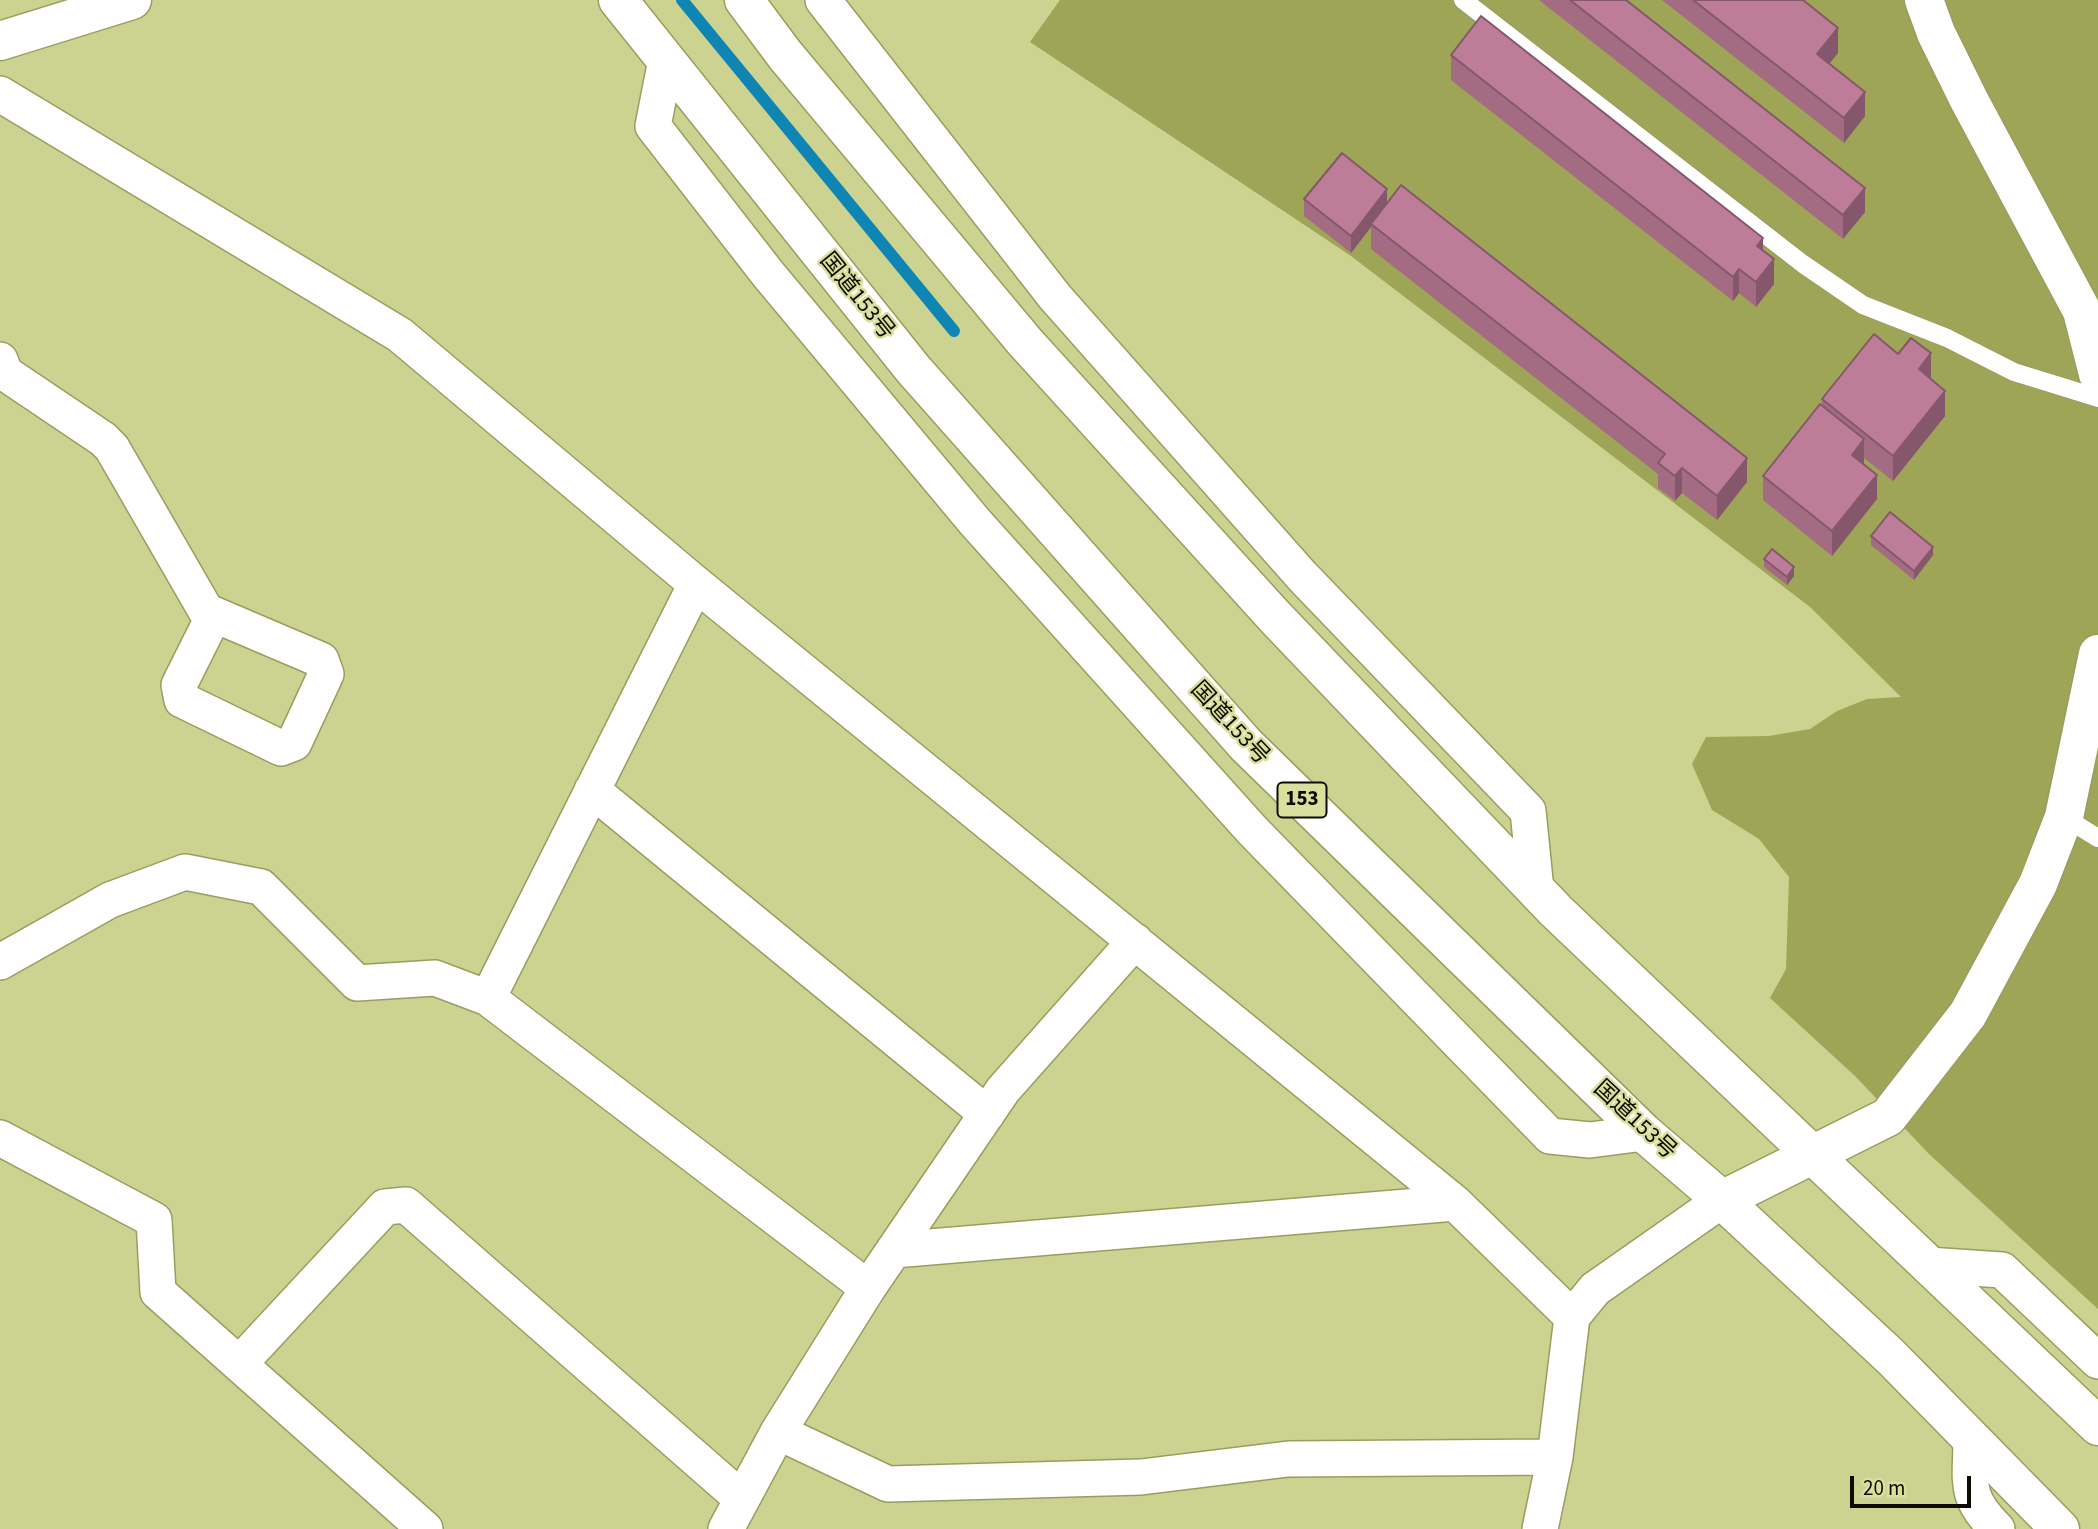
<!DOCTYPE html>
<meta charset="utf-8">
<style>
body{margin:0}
#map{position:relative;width:2098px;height:1529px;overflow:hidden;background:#ccd290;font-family:"Source Sans 3",sans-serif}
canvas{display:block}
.scale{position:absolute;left:1850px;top:1476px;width:121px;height:32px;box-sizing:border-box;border:4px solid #0c0d00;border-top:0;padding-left:9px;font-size:21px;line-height:24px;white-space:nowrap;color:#0c0d00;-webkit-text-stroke:5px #d9df9d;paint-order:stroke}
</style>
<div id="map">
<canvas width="2098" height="1529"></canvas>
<div class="scale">20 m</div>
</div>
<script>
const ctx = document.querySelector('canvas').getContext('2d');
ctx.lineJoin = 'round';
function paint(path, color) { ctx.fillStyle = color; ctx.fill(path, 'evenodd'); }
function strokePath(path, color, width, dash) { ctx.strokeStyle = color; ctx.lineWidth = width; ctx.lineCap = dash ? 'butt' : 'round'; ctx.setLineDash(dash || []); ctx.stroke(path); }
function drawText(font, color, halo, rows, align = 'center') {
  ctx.font = font + ' "Source Sans 3","Noto Sans JP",sans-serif'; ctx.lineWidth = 5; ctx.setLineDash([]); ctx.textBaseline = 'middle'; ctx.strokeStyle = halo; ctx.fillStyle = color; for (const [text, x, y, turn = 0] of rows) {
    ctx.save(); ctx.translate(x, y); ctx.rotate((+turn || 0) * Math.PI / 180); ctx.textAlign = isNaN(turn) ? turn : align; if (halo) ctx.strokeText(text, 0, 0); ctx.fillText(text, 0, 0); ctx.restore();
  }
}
paint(new Path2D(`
 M1060,0H2098V1309L1929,1154L1855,1076L1770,998L1786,969L1789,877L1759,839L1712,810L1692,764L1706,737L1769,736L1810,729L1837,711L1867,699L1901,697L1810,607L1351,256L1030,42Z`), '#9fa557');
strokePath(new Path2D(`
 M682,0L954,331`), '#0f85b3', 12);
const service = new Path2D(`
 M1463,0L1803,264L1863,305L1947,338L2014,372L2098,398
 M2064,817L2098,838`);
const minor = new Path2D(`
 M823,0L1055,297L1302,576L1528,811L1536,890
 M666,60L653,126L768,274L975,522L1252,830L1550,1136L1590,1140L1644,1133
 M0,94L400,335L696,584L1455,1203L1572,1317
 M0,360L5,373L103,439L112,448L206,611L321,660L326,674L294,743L281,748L182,700L179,685L214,615
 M696,584L488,998L868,1288
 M592,790L987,1114
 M0,962L110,900L185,872L261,887L357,983L435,978L488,998
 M0,1138L154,1220L158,1292L425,1529
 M894,1250L1455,1203
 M1928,1265L2002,1270L2098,1361
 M239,1364L385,1207L406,1205L742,1499
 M778,1432L888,1484L1141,1477L1288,1459L1555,1457
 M1971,1438C1971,1482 1963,1496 1997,1529
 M726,1529L778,1432L868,1288L1003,1090L1135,941
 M1540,1529L1555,1457L1572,1317L1595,1289L1722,1200`);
const tertiary = new Path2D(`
 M1924,0L1936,33L1969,100L2082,311L2098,374
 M0,41L132,0
 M1722,1200L1888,1117L1968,1014L2038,884L2064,817L2098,654`);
const trunk = new Path2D(`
 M618,0L913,369L1246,745L1644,1133L1722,1200L1891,1357L2060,1529
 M744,0L785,55L1025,342L1275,617L1556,911L2098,1426`);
strokePath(service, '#999e5f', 20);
strokePath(minor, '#999e5f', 38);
strokePath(tertiary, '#999e5f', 41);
strokePath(trunk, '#999e5f', 41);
strokePath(service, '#fff', 18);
strokePath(minor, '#fff', 35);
strokePath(tertiary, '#fff', 38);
strokePath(trunk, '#fff', 38);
paint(new Path2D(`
 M1539,0H1626L1865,212L1843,239Z
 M1662,0H1803L1838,53L1829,64L1865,116L1844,143Z
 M1451,55L1763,251L1774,284L1756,307L1739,293L1733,301L1451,80Z
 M1304,199L1387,202L1747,482L1717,520L1682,493L1675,501L1658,488V474L1371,249V227L1351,253L1304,216Z
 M1898,354L1931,378L1930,379L1945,416L1893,481L1864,458V465L1877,499L1832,556L1763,500V476L1822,405V399Z
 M1871,536L1933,555L1914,580L1871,545Z
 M1764,559L1794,576L1787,585L1764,567Z`), '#a36c83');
paint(new Path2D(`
 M1838,28V53L1817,79V54Z
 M1865,92V116L1844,143V118Z
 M1865,188V212L1843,239V215Z
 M1387,189V206L1371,224V227L1351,253V236Z
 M1763,238V263L1757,246Z
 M1774,259V284L1756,307V282Z
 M1739,269V293L1733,301V277Z
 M1931,353V378L1919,394V369Z
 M1945,391V416L1893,481V456Z
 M1864,439V464L1852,480V455Z
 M1747,458V482L1717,520V496Z
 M1682,468V493L1675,501V476Z
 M1877,475V499L1832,556V531Z
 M1933,547V555L1914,580V571Z
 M1794,567V576L1787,585V577Z`), '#84586a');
const building = new Path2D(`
 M1570,0H1626L1865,188L1843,215Z
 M1693,0H1803L1838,28L1817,54L1865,92L1844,118Z
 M1481,16L1763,238L1757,246L1774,259L1756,282L1739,269L1733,277L1451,55Z
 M1342,153L1387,189L1351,236L1304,199Z
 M1401,185L1747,458L1717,496L1682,468L1675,476L1658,463L1665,454L1371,224Z
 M1874,334L1898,354L1911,338L1931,353L1919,369L1945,391L1893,456L1822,399Z
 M1820,404L1864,439L1852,455L1877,475L1832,531L1763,476Z
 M1890,512L1933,547L1914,571L1871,536Z
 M1772,549L1794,567L1787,577L1764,559Z`);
paint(building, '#bd7d98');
strokePath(building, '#84586a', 2);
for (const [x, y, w] of [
 [1302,800,49]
]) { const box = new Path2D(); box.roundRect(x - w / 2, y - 17.5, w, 35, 5); ctx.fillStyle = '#d9df9d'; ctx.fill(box); strokePath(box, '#0c0d00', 2); }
drawText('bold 21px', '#0c0d00', null, [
 ["153",1302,800]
]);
drawText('23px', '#0c0d00', '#d9df9d', [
 ["国道153号",856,297,51],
 ["国道153号",1229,724,47],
 ["国道153号",1634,1121,43]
]);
</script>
